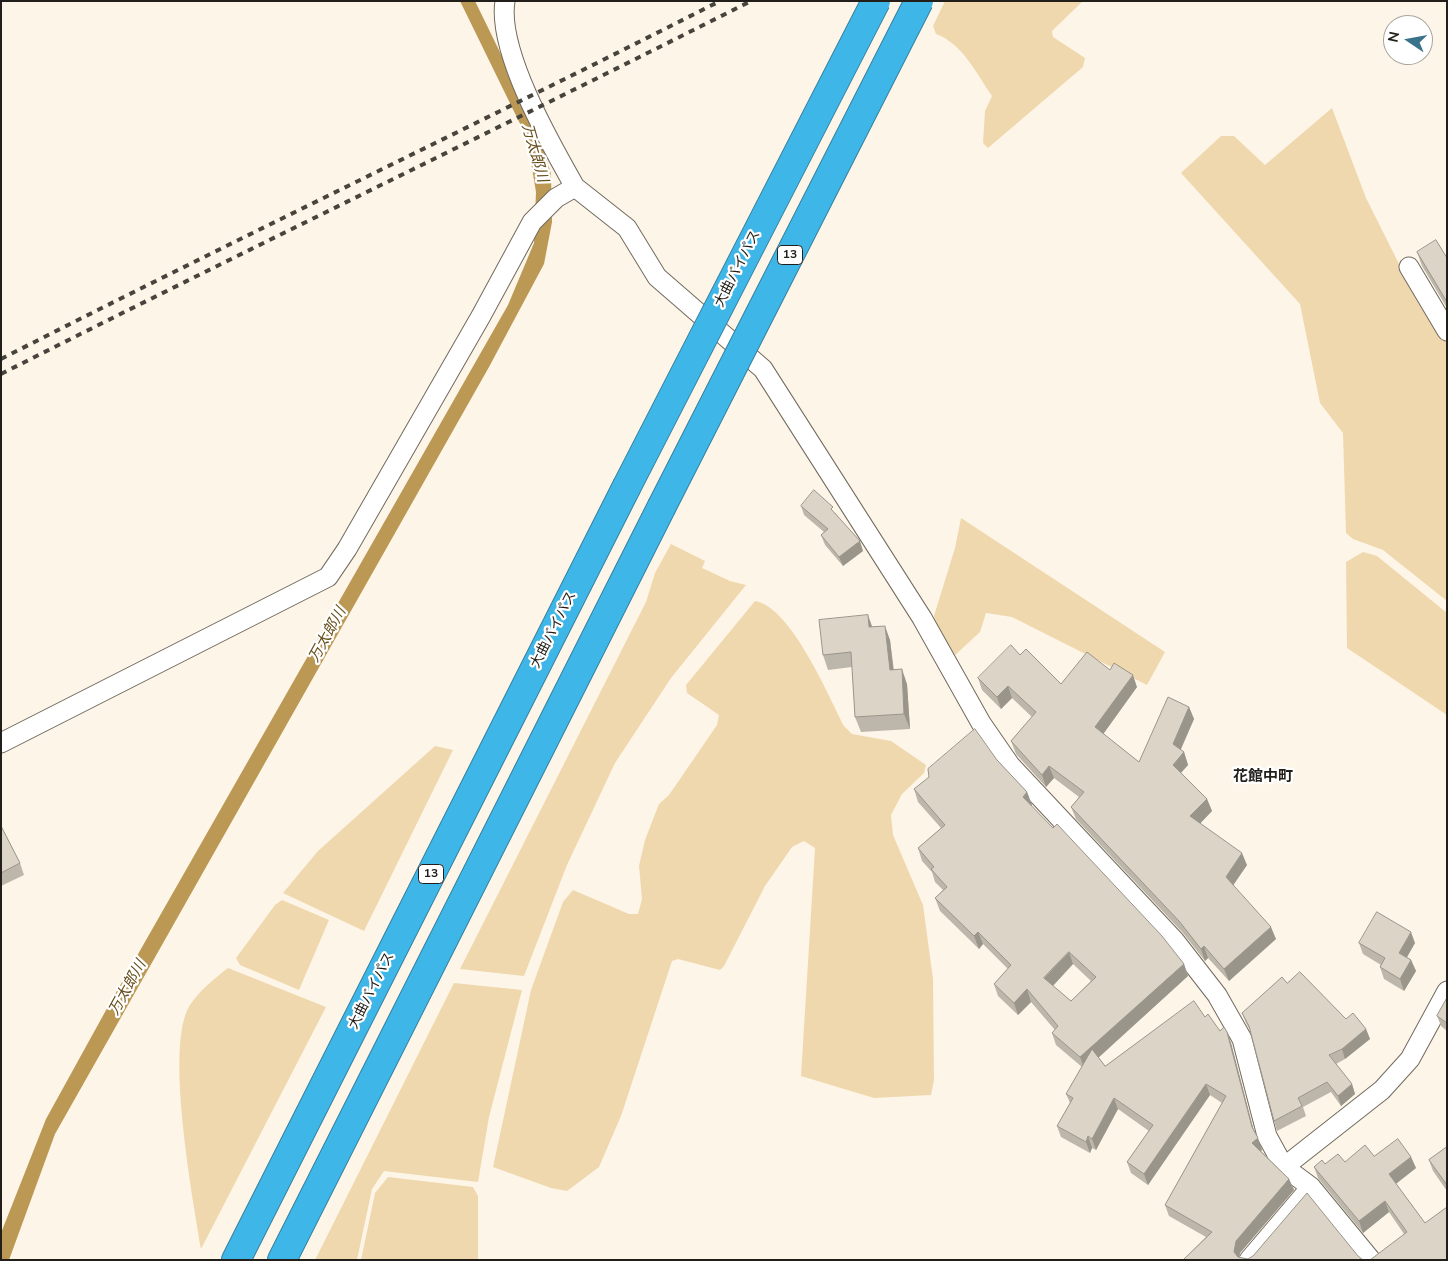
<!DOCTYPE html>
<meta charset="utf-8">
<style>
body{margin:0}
#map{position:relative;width:1448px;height:1261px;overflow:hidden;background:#fdf5e7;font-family:"Nunito Sans",sans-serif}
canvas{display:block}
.frame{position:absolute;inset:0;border:2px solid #221f1a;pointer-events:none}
.north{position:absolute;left:1383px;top:15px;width:50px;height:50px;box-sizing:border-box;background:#fff;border:1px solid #a7a5a3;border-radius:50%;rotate:282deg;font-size:14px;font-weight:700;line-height:20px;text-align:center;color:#221f1a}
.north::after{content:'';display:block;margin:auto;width:18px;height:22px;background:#3a728c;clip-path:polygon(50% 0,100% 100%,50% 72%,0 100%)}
</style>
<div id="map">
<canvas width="1448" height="1261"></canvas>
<div class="frame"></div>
<div class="north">N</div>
</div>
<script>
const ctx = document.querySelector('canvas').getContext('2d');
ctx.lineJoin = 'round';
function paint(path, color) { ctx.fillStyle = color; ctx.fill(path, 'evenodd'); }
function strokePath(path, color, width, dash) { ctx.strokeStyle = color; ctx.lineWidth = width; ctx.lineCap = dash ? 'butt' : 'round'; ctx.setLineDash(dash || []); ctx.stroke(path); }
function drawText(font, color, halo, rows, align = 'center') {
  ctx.font = font + ' "Nunito Sans","Noto Sans JP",sans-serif'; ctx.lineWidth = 4.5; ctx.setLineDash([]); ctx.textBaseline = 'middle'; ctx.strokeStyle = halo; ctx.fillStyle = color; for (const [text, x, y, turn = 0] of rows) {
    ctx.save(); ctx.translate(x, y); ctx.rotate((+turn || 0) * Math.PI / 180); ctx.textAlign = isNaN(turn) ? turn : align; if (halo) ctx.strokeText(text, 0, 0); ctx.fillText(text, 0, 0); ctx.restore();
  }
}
paint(new Path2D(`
 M945,1H1083L1052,31L1053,37L1085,58L1083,67L988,148L983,143L985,111L992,96C976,73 963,44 936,34L933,26Z
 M1332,108L1366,198L1400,266L1447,344V601L1383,550L1353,539L1346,533L1343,433L1320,403L1300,304L1181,173L1221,136H1234L1265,165Z
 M961,518L1165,652L1147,685L1012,617L986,613L980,632L953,657L939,636L934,616L955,548Z
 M671,544L705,561L702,568L730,581L746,585L671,678L615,763L567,865L524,976L460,969L646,602L655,573Z
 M1363,552L1377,556L1447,613V715L1347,648L1346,562Z
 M755,601C791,607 828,695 844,726L852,734L891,741L926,765L924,773L902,794L891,815L893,835L923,905L933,979L934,1080L931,1095L874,1098L801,1076L815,848L804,841L792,847L765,886L724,966L720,970L678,959L672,961L621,1116L599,1167L567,1191L551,1188L493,1167L531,990L563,902L573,890L629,914H638L642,899L639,866L645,840L659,804L669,795L717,725L719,715L687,693L686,685Z
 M435,746L453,750L364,931L283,893L318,851Z
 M282,900L329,920L299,990L240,965L236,958L275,905Z
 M228,968L326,1007L201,1249C193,1199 164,1045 190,1005C200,990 215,978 228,968Z
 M454,983L522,990L489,1117L478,1182L384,1171L372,1189L357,1260H315Z
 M388,1177L473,1187L478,1196V1260H361L375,1193Z`), '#f0d8ae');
paint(new Path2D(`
 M460,1H475L536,126L551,174L552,222L544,264L489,367L55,1134L9,1260H1V1233L46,1119L105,1012L508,305L534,243L536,192L527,138Z`), '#bc9855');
const street = new Path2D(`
 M505,1C497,51 550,143 575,187
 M1409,267L1447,331
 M1,743L328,577L347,549L481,316L532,222L556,198L575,187L627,228L657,277L763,369L922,618L981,723L1010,765L1175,941L1217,995L1242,1039L1267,1136L1284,1167L1311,1187L1371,1260
 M1284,1167L1382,1090L1410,1059L1447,991
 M1249,1260L1311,1187`);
const highway = new Path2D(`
 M236,1260L626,488
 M282,1260L661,508`);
strokePath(street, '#716a5e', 21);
strokePath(highway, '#3581a0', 30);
strokePath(street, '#fff', 19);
strokePath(highway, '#3fb6e8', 28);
strokePath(new Path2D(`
 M1,359C240,237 482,122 720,1
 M1,374C250,248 502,127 751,1`), '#47443d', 4, [6, 6]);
const highwayBridge = new Path2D(`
 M626,488L876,1
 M661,508L919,1`);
strokePath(highwayBridge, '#3581a0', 30, []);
strokePath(highwayBridge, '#3fb6e8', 28);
paint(new Path2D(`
 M1417,252L1447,258V308L1422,266Z
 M801,506L835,513L863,551L843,566L825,545L821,535L824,532L804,515Z
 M872,627L890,640L894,670L907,684L910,729L861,732L855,717L852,667L828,670L823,655Z
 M1020,655L1061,684L1110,670L1137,687L1103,734L1139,762L1189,707L1194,719L1180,750L1184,752L1188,765L1181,773L1207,799L1212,811L1200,823L1247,865L1233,885L1276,939L1229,981L1208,958L1205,961L1183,933L1076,819L1071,807L1079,797L1054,778L1046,787L1016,754L1011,741L1032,717L1012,698L1001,709L982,690L978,678Z
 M997,760L1027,792L1032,805L1031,806L1184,964L1188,976L1098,1057L1105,1066L1205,1017L1220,1031L1227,1032L1231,1043L1254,1132L1262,1150L1261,1151L1289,1179L1294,1190L1240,1253L1239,1258L1248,1259L1358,1256L1363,1260H1183L1206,1237L1169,1216L1165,1205L1222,1103L1210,1095L1148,1185L1131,1173L1127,1162L1149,1131L1118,1109L1096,1150L1092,1148L1090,1153L1061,1137L1057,1126L1070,1103L1066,1094L1082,1067L1056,1045L1052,1033L1055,1030L1031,1002L1018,1015L998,996L994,984L1008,969L983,944L979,949L940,911L935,898L943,890L935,882L932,872L922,861L918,848L941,828L918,802L914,789ZM1073,964L1091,981L1071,1001L1053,986Z
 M1,826L20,863L24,875L1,886Z
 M1359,943H1415L1407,957L1411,960L1416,971L1404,991L1384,979L1380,967L1381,965L1363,954Z
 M1287,983L1346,1019L1366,1029L1370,1039L1345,1059L1336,1064L1352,1084L1355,1094L1341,1106L1331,1092L1303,1107L1306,1116L1277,1131L1274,1121L1251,1032L1246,1023L1242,1013Z
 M1447,998V1031L1441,1026L1437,1016Z
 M1447,1147V1191L1433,1171L1429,1160Z
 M1374,1156L1411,1157L1416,1168L1396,1184L1425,1223L1447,1260L1404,1234L1389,1212L1363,1233L1318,1178L1314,1167L1325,1164L1345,1162Z`), '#bdb7ab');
paint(new Path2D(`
 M860,541L863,551L843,566L839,557Z
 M868,615L873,629L869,627Z
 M885,626L890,640L895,685L890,670Z
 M902,669L907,684L910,729L904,714Z
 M1133,675L1137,687L1099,740L1095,727Z
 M1008,686L1012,698L1001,709L997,697Z
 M1189,707L1194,719L1178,756L1173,744Z
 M1184,752L1188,765L1177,777L1173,765Z
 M1049,766L1054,778L1046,787L1042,775Z
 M1027,792L1032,805L1028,810L1023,797Z
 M1207,799L1212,811L1195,829L1190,816Z
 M1242,853L1247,865L1230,890L1226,877Z
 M1271,927L1276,939L1229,981L1224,969Z
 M978,932L983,944L979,949L974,936Z
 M1411,932L1415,943L1403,964L1399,953Z
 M1204,946L1208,958L1205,961L1201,949Z
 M1069,952L1073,964L1048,991L1044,978Z
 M1411,960L1416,971L1404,991L1400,979Z
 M1184,964L1188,976L1085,1070L1080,1057Z
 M1027,989L1031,1002L1018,1015L1014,1003Z
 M1366,1029L1370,1039L1345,1059L1342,1049Z
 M1227,1032L1231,1043L1256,1139L1252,1127Z
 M1206,1084L1210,1095L1148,1185L1144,1174Z
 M1352,1084L1355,1094L1341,1106L1338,1096Z
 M1114,1098L1118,1109L1096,1150L1092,1139Z
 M1088,1136L1092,1148L1090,1153L1086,1142Z
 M1258,1138L1262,1150L1257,1154L1252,1143Z
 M1411,1157L1416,1168L1393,1186L1389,1174Z
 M1289,1179L1294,1190L1240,1253L1239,1260L1234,1252L1236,1241Z
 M1385,1201L1389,1212L1363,1233L1359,1221Z`), '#9a958b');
const building = new Path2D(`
 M1436,240L1447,258V302L1417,252Z
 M814,490L833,507L831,509L860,541L839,557L821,535L828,529L801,506Z
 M868,615L869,627L885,626L890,670L902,669L904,714L855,717L851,652L823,655L819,620Z
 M1011,645L1020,655L1026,649L1061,684L1087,652L1110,670L1114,663L1133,675L1095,727L1139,762L1168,697L1189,707L1173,744L1184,752L1173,765L1207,799L1190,816L1242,853L1226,877L1271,927L1224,969L1204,946L1201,949L1179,921L1071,807L1084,792L1049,766L1042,775L1011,741L1036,712L1008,686L997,697L978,678Z
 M975,729L997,760L1027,792L1023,797L1053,828L1057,824L1162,936L1184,964L1080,1057L1052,1033L1058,1026L1027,989L1014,1003L994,984L1011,965L978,932L974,936L935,898L947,887L931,869L934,867L918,848L945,825L914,789L929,777L928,769ZM1069,952L1096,977L1071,1001L1044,978Z
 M1,826L20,863L1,873Z
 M1377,912L1411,932L1399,953L1411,960L1400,979L1380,967L1385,958L1359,943Z
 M1300,972L1346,1019L1353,1013L1366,1029L1342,1049L1329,1055L1352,1084L1338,1096L1327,1082L1298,1098L1302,1106L1274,1121L1249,1026L1242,1013L1282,977L1287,983Z
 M1447,998V1023L1437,1016Z
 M1194,1001L1205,1017L1208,1014L1220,1031L1224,1027L1227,1032L1252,1127L1258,1138L1252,1143L1289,1179L1236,1241L1234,1252L1238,1257L1248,1259L1253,1256L1307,1193L1358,1256L1363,1260H1183L1212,1232L1165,1205L1226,1096L1206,1084L1144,1174L1127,1162L1153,1125L1114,1098L1092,1139L1088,1136L1086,1142L1057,1126L1073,1098L1066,1094L1092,1049L1105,1066Z
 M1398,1139L1411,1157L1389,1174L1425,1223L1447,1207V1260H1370L1407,1232L1385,1201L1359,1221L1314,1167L1322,1160L1325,1164L1338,1154L1345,1162L1365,1145L1374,1156Z
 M1447,1147V1185L1429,1160Z`);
paint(building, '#dcd5c7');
strokePath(building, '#9a958b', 1);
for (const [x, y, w] of [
 [790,255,25],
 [431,874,25]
]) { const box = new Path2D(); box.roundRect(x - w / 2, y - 9.5, w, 19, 4); ctx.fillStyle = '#fff'; ctx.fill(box); strokePath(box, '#221f1a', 1); }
drawText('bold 12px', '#221f1a', null, [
 ["13",790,255],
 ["13",431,874]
]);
drawText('14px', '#221f1a', '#fff', [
 ["大曲バイパス",738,269,-63],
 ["大曲バイパス",554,630,-63],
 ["大曲バイパス",372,991,-63]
]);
drawText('italic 15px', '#674e1b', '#fff', [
 ["万太郎川",534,153,74],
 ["万太郎川",328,635,-61],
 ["万太郎川",128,988,-61]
]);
drawText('bold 15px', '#221f1a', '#fff', [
 ["花館中町",1263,777]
]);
</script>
